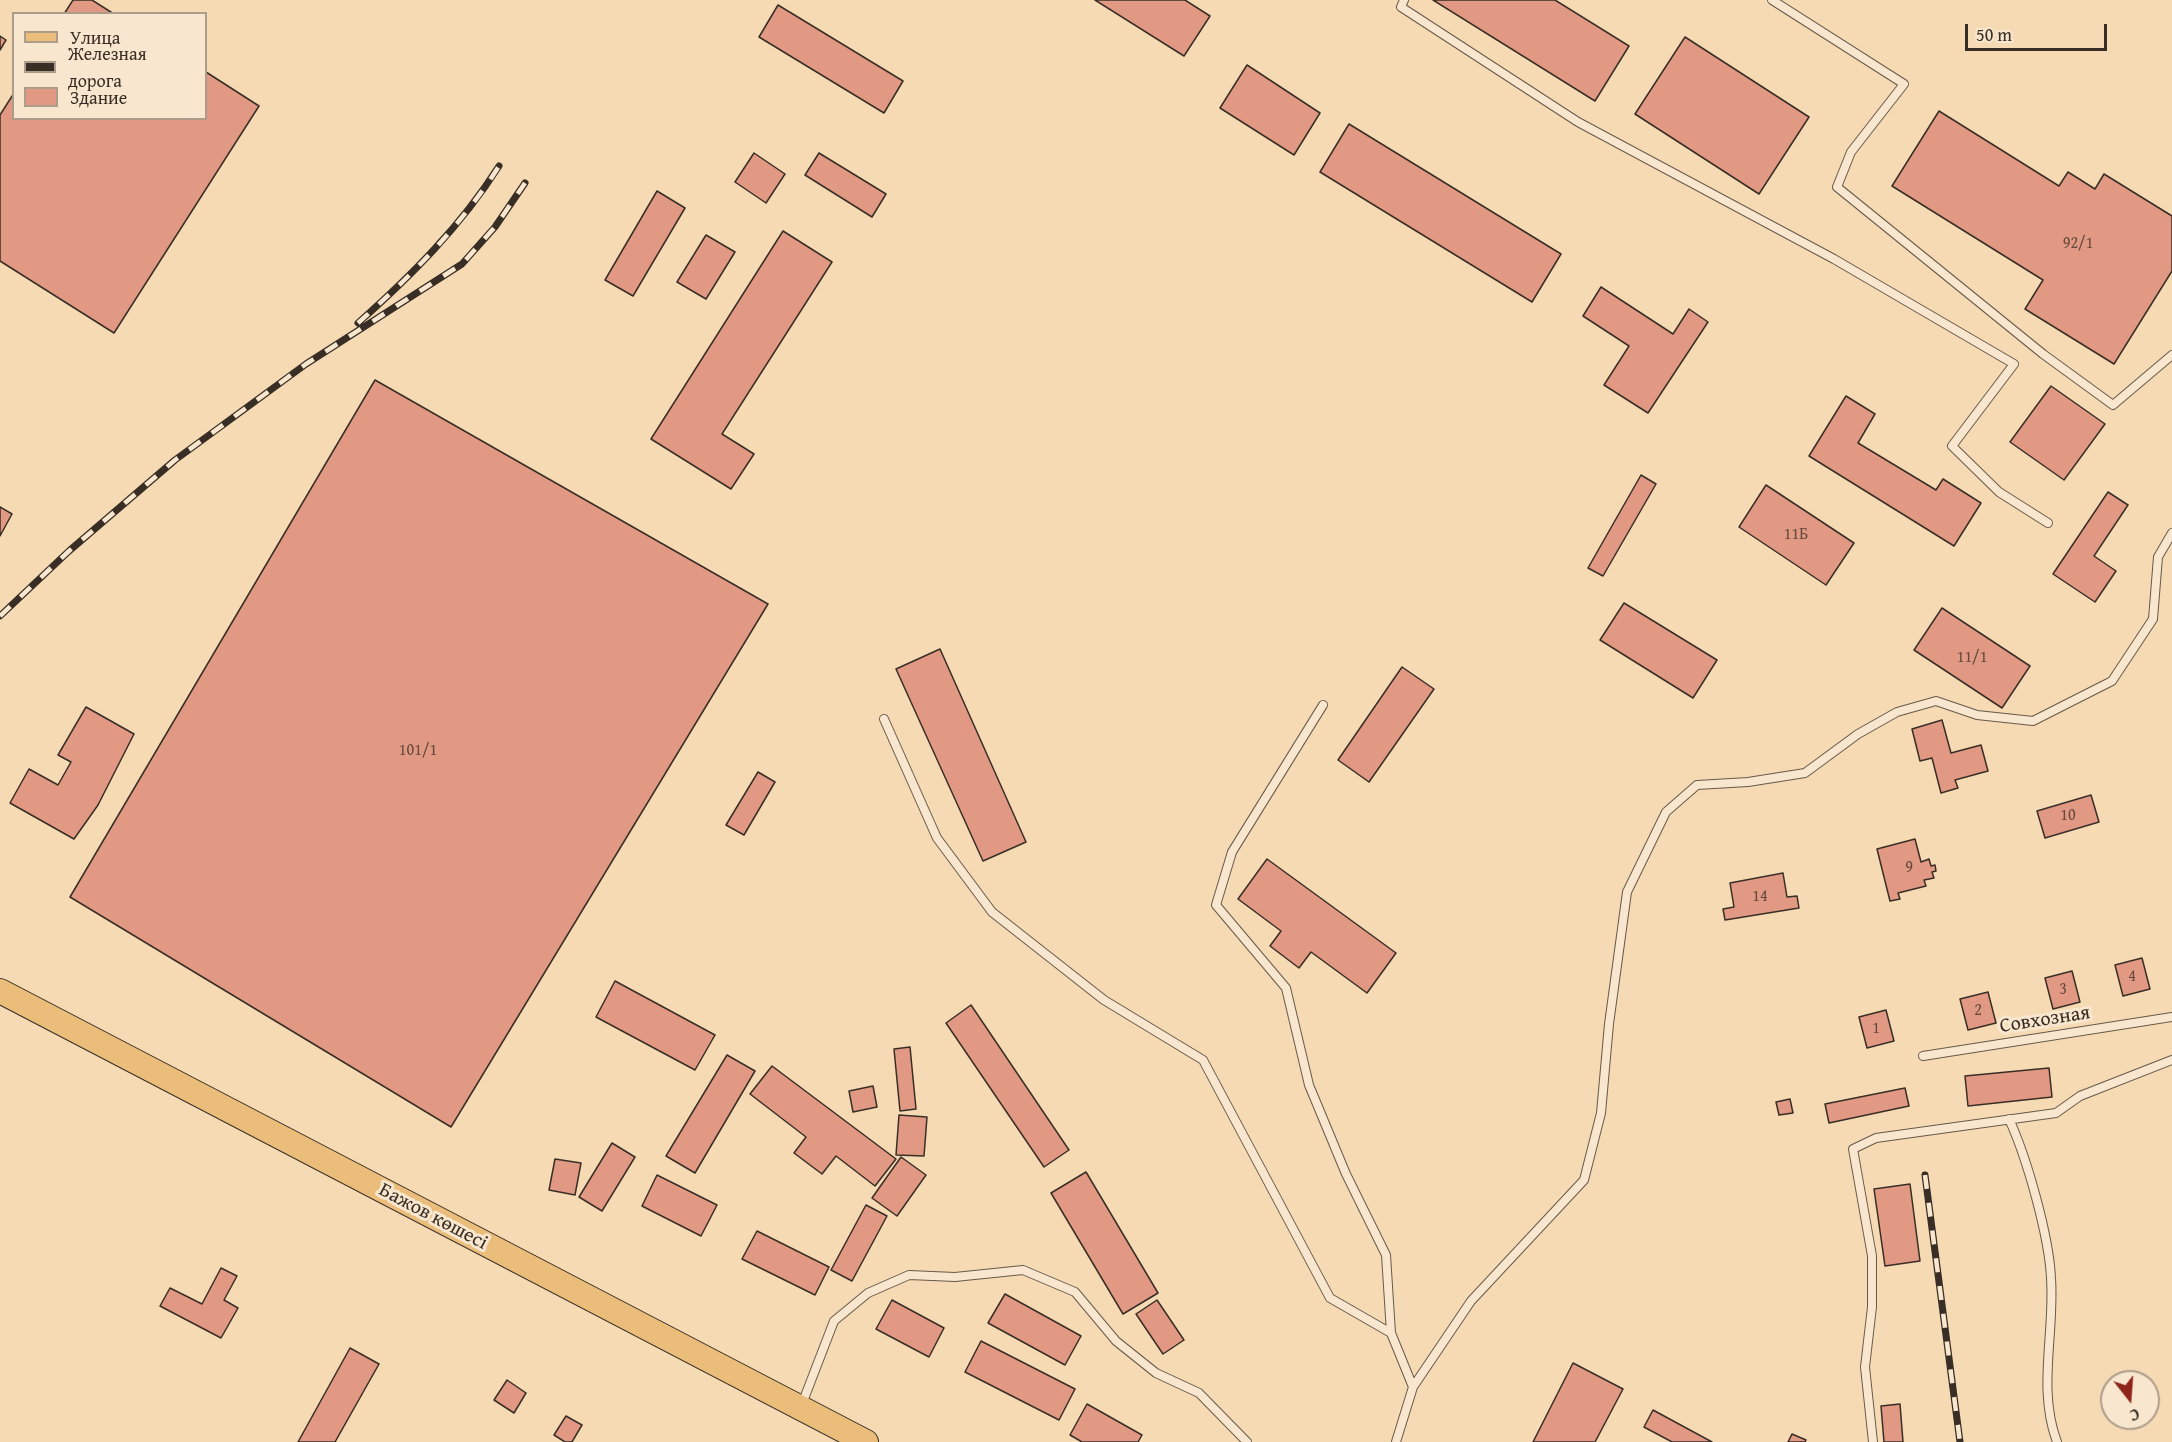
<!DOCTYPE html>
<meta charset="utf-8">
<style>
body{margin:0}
#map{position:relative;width:2172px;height:1442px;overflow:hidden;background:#f5dab4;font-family:"Gentium Book Plus",serif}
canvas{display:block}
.legend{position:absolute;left:12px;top:12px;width:195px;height:108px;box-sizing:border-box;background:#f8e7ce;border:2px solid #ac9d8a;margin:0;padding:8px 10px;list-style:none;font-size:18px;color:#392e25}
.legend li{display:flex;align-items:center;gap:12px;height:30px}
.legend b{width:30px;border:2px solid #ac9d8a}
.north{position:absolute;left:2100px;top:1370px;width:60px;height:60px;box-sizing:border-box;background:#f8e7ce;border:2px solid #ac9d8a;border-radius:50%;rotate:163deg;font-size:16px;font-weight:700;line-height:24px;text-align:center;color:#392e25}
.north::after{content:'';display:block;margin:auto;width:21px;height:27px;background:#8f2418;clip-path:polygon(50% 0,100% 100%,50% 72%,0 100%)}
.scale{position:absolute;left:1965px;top:24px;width:142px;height:27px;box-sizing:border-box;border:3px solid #392e25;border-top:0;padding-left:8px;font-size:18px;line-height:21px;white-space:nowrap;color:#392e25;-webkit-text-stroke:4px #f8e7ce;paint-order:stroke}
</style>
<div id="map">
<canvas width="2172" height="1442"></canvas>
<ul class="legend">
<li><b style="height:8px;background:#eabd7a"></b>Улица</li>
<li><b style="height:8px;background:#392e25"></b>Железная дорога</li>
<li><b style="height:16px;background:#e29983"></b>Здание</li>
</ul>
<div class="north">С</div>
<div class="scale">50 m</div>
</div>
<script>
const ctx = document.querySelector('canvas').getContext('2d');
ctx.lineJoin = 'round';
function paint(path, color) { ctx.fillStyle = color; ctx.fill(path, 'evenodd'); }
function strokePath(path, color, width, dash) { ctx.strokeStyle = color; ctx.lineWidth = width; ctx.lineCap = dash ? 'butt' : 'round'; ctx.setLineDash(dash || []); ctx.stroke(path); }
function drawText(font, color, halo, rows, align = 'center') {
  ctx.font = font + ' "Gentium Book Plus",serif'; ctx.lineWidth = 6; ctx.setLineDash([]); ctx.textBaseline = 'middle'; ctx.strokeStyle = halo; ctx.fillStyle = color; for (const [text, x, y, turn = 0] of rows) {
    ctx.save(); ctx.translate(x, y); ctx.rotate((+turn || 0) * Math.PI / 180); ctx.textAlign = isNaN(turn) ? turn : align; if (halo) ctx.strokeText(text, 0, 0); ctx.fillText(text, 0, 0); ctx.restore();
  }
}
const building = new Path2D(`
 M73,0H92L114,14H64Z
 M1095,0H1185L1210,16L1184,56Z
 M1433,0H1555L1629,46L1595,101Z
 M778,5L903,81L884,113L759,37Z
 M0,36L6,40L0,50Z
 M1685,37L1809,117L1759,194L1635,114Z
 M1247,65L1320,113L1294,155L1220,108Z
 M206,72L259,106L114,333L0,261V115L14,93V118H206Z
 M1939,111L2059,186L2068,172L2095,189L2104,174L2172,216V271L2114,364L2025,309L2043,280L1892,186Z
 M1349,124L1561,254L1532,302L1320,172Z
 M754,153L785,174L766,203L735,182Z
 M819,153L886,194L872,217L805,175Z
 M657,191L685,208L633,296L605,280Z
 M783,231L832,262L722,434L754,454L731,489L651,439Z
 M706,235L735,252L706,299L677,282Z
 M1601,287L1673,334L1689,309L1708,322L1648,413L1604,385L1629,346L1583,316Z
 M375,380L768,604L451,1127L70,897Z
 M2051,386L2105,424L2064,480L2010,442Z
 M1846,396L1875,414L1858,443L1936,490L1943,479L1981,503L1954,546L1809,456Z
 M1641,475L1656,484L1603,576L1588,568Z
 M1766,485L1854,543L1826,585L1739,527Z
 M2108,492L2128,505L2094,556L2116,571L2095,602L2053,574Z
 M0,507L12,514L0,536Z
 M1624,603L1717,660L1693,698L1600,640Z
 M1942,608L2030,666L2002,708L1914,650Z
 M940,649L1026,842L983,861L896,669Z
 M1402,667L1434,689L1369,782L1338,760Z
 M86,707L134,734L98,805L74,839L10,803L29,769L58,785L71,762L58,755Z
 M1942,720L1951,753L1981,745L1988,771L1955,780L1958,788L1941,793L1932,758L1920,761L1912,729Z
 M758,772L775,782L744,835L726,825Z
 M2091,795L2099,822L2045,838L2037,811Z
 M1915,839L1921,862L1929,859L1931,866L1935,865L1936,871L1932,872L1934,878L1924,880L1926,886L1898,893L1900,899L1890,901L1877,849Z
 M1267,859L1396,953L1367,993L1311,952L1299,968L1270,946L1281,931L1238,899Z
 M1783,873L1787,897L1797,896L1799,908L1725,920L1723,909L1734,907L1730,883Z
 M2142,958L2150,989L2123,996L2115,965Z
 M2072,971L2080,1002L2053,1009L2045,978Z
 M615,981L715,1035L695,1070L596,1017Z
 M1988,992L1996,1023L1968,1030L1960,999Z
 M971,1005L1069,1150L1044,1167L946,1023Z
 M1886,1010L1894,1041L1867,1048L1859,1017Z
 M910,1047L916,1109L900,1111L894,1049Z
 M727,1055L755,1071L695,1173L666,1156Z
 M772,1066L896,1159L875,1186L836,1156L822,1174L794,1153L806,1137L750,1094Z
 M2049,1068L2052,1097L1968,1106L1965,1076Z
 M873,1086L877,1107L853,1112L849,1091Z
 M1905,1088L1909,1106L1829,1123L1825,1104Z
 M1790,1099L1793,1113L1779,1115L1776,1102Z
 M899,1115L927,1117L924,1156L896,1155Z
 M612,1143L635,1157L602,1211L579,1197Z
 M901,1157L926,1175L897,1216L872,1198Z
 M555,1159L581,1163L575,1195L549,1190Z
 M1086,1172L1158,1293L1123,1314L1051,1193Z
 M657,1175L717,1205L701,1236L642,1206Z
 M1910,1184L1920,1261L1885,1266L1874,1189Z
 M866,1205L887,1216L852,1281L831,1270Z
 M757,1231L829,1267L815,1295L742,1259Z
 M221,1268L237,1276L224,1300L238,1308L221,1338L160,1306L170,1288L202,1304Z
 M1005,1294L1081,1336L1065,1365L988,1323Z
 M892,1300L944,1328L929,1357L876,1329Z
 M1157,1300L1184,1340L1163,1354L1136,1314Z
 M981,1341L1075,1389L1059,1420L965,1372Z
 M350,1348L379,1364L335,1442H298Z
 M1573,1363L1623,1389L1595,1442H1533Z
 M507,1380L526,1393L514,1413L494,1400Z
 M1087,1404L1142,1435L1138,1442H1082L1070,1435Z
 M1900,1404L1903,1442H1884L1881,1406Z
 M1653,1410L1712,1442H1672L1644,1427Z
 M566,1416L582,1425L572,1442H565L554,1435Z
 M1792,1434L1806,1440L1805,1442H1788Z`);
paint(building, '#e29983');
strokePath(building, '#392e25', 1.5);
const lane = new Path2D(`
 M1404,0L1401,7L1578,122L1834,259L2014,364L1952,446L1999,492L2048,523
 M1772,0L1904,84L1851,152L1837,187L2043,354L2113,405L2172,355
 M1323,705L1232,852L1216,905L1286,988L1309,1085L1346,1174L1386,1255L1391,1333L1413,1387
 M884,719L937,838L992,912L1104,1000L1203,1060L1330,1298L1391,1333
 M1923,1056L2172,1017
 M2009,1119C2027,1158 2049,1236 2051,1278C2055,1333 2037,1389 2057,1442
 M802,1404L834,1321L868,1293L909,1275L955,1277L1023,1270L1075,1292L1116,1341L1156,1373L1199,1393L1247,1442
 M1396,1442L1413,1387L1471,1301L1584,1180L1601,1113L1609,1024L1627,892L1666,812L1697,785L1748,782L1805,773L1858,734L1897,712L1936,701L1977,715L2033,721L2112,681L2153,619L2158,557L2172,533
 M1873,1442L1865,1367L1872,1307V1256L1853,1149L1876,1138L2056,1113L2080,1096L2172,1060`);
const primary = new Path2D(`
 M0,991L866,1442`);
strokePath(lane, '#685949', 10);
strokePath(primary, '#392e25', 26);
strokePath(lane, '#f8e7ce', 8);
strokePath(primary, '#eabd7a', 24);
const rail = new Path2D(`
 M358,323C411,276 461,226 499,166
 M0,616L69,551L175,460L306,364L462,264L495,227L525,183
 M1925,1175L1960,1442`);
strokePath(rail, '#392e25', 7);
strokePath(rail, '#f8e7ce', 4.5, [14]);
drawText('16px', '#63493c', null, [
 ["92/1",2078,244],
 ["11Б",1796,535],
 ["11/1",1972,658],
 ["101/1",418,751],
 ["10",2068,816],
 ["9",1909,868],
 ["14",1760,897],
 ["4",2132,977],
 ["3",2063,990],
 ["2",1978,1011],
 ["1",1876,1029]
]);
drawText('20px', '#392e25', '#f8e7ce', [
 ["Совхозная",2045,1020,-9],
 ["Бажов көшесі",433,1217,28]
]);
</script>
